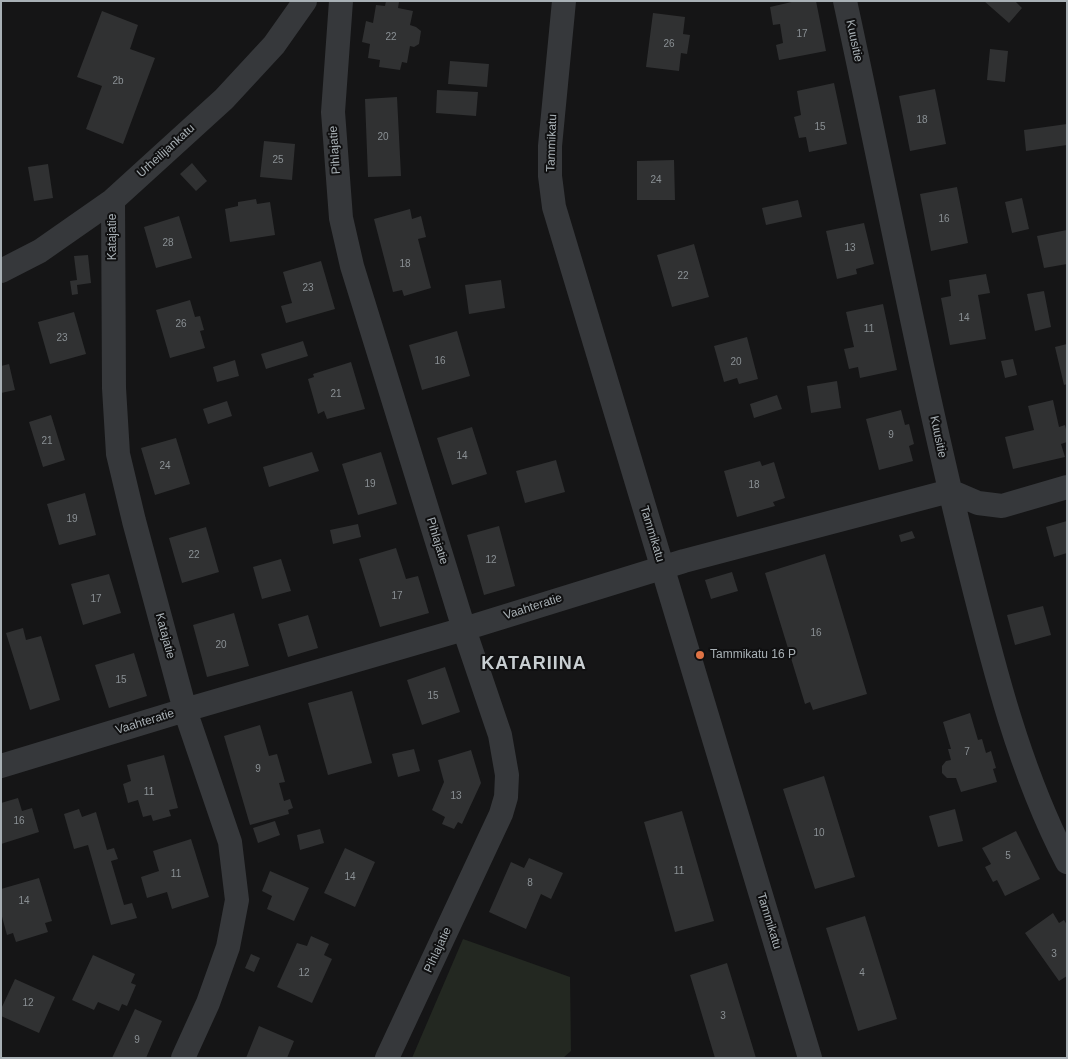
<!DOCTYPE html>
<style>
body{margin:0}
#map{position:relative;width:1068px;height:1059px;overflow:hidden;background:#151516;font-family:Helvetica,sans-serif}
canvas{display:block}
.frame{position:absolute;inset:0;border:2px solid #a8b0b5;pointer-events:none}
</style>
<div id="map">
<canvas width="1068" height="1059"></canvas>
<div class="frame"></div>
</div>
<script>
const ctx = document.querySelector('canvas').getContext('2d');
ctx.lineJoin = 'round';
function paint(path, color) { ctx.fillStyle = color; ctx.fill(path, 'evenodd'); }
function strokePath(path, color, width, dash) { ctx.strokeStyle = color; ctx.lineWidth = width; ctx.lineCap = dash ? 'butt' : 'round'; ctx.setLineDash(dash || []); ctx.stroke(path); }
function drawText(font, color, halo, rows, align = 'center') {
  ctx.font = font + ' Helvetica,sans-serif'; ctx.lineWidth = 4; ctx.setLineDash([]); ctx.textBaseline = 'middle'; ctx.strokeStyle = halo; ctx.fillStyle = color; for (const [text, x, y, turn = 0] of rows) {
    ctx.save(); ctx.translate(x, y); ctx.rotate((+turn || 0) * Math.PI / 180); ctx.textAlign = isNaN(turn) ? turn : align; if (halo) ctx.strokeText(text, 0, 0); ctx.fillText(text, 0, 0); ctx.restore();
  }
}
paint(new Path2D(`
 M463,939L570,977L571,1051L563,1058H412Z`), '#232821');
paint(new Path2D(`
 M386,1L399,2L398,8L413,11L410,25L416,27L421,31L419,44L414,47L410,46L407,63L402,62L400,70L379,67L380,60L368,58L370,44L362,42L366,21L373,23L376,5L385,6Z
 M796,1H816L826,51L779,60L776,45L783,43L780,24L773,25L770,7Z
 M984,1H1015L1022,8L1009,23Z
 M102,11L138,25L130,49L155,58L123,144L86,129L102,86L77,77Z
 M653,13L685,17L683,34L690,35L687,54L681,53L679,71L646,67Z
 M990,49L1008,51L1005,82L987,80Z
 M450,61L489,64L487,87L448,84Z
 M834,83L847,144L809,152L806,137L799,138L794,117L801,115L797,91Z
 M935,89L946,144L910,151L899,96Z
 M437,90L478,92L476,116L436,113Z
 M397,97L401,176L368,177L365,99Z
 M1067,124V145L1026,151L1024,130Z
 M264,141L295,144L292,180L260,177Z
 M674,160L675,200H637V161Z
 M192,163L207,181L196,191L180,174Z
 M48,164L53,198L34,201L28,167Z
 M957,187L968,243L931,251L920,194Z
 M1022,198L1029,229L1012,233L1005,202Z
 M256,199L257,204L270,202L275,235L230,242L225,209L238,206V202Z
 M798,200L802,217L766,225L762,208Z
 M410,209L412,219L421,216L426,237L418,239L431,288L404,296L402,290L393,292L374,219Z
 M179,216L192,258L156,268L144,227Z
 M864,223L874,264L856,269L857,274L837,279L826,231Z
 M1067,230V264L1044,268L1037,236Z
 M694,244L709,297L672,307L657,255Z
 M88,255L91,283L77,285L78,294L72,295L70,281L77,280L74,256Z
 M321,261L335,309L286,323L281,306L292,303L283,272Z
 M986,274L990,293L978,295L986,339L950,345L941,298L951,296L949,280Z
 M501,280L505,308L469,314L465,285Z
 M1044,291L1051,327L1035,331L1027,294Z
 M190,300L195,317L200,316L204,330L200,331L205,348L170,358L156,310Z
 M883,304L897,370L860,378L858,367L849,369L844,349L854,347L846,312Z
 M74,312L86,354L50,364L38,322Z
 M457,331L470,376L422,390L409,345Z
 M747,337L758,379L739,384L737,378L724,382L714,346Z
 M303,341L308,356L266,369L261,354Z
 M1067,344V384L1064,385L1055,347Z
 M1013,359L1017,375L1005,378L1001,361Z
 M235,360L239,376L217,382L213,367Z
 M351,362L365,409L327,419L324,411L318,414L308,379L314,377L313,374Z
 M9,364L15,390L1,393V366Z
 M837,381L841,408L811,413L807,386Z
 M777,395L782,409L754,418L750,404Z
 M1053,400L1059,427L1065,425L1067,433V442L1061,444L1065,457L1013,469L1005,437L1034,430L1028,406Z
 M227,401L232,416L208,424L203,409Z
 M901,410L905,425L909,424L914,444L909,446L913,461L879,470L866,419Z
 M51,415L65,460L43,467L29,422Z
 M472,427L487,474L452,485L437,438Z
 M176,438L190,484L155,495L141,448Z
 M312,452L319,471L269,487L263,467Z
 M381,452L397,504L358,515L342,464Z
 M556,460L565,492L525,503L516,471Z
 M760,461L762,466L774,462L785,498L773,502L775,506L737,517L724,471Z
 M85,493L96,535L59,545L47,504Z
 M1067,521V553L1054,557L1046,527Z
 M358,524L361,537L333,544L330,530Z
 M499,526L515,586L484,595L467,535Z
 M206,527L219,572L182,583L169,538Z
 M912,531L915,538L901,542L899,535Z
 M396,548L406,579L418,576L429,613L380,627L359,559Z
 M825,554L867,694L813,710L810,702L805,704L765,573Z
 M281,559L291,591L262,599L253,567Z
 M732,572L738,591L711,599L705,580Z
 M109,574L121,613L83,625L71,584Z
 M1043,606L1051,635L1015,645L1007,615Z
 M234,613L249,666L207,677L193,625Z
 M308,615L318,648L288,657L278,624Z
 M23,628L26,640L41,636L60,700L30,710L6,633Z
 M134,653L147,696L109,708L95,665Z
 M445,667L460,712L422,725L407,680Z
 M352,691L372,763L328,775L308,703Z
 M970,713L978,740L982,739L986,753L991,751L996,768L993,769L997,782L961,792L956,778H947L942,773V766L946,761L951,760L948,749H951L943,722Z
 M260,725L269,756L277,754L285,782L279,783L284,801L290,799L293,808L288,810L289,814L250,825L224,736Z
 M414,749L420,771L398,777L392,754Z
 M471,750L481,783L462,824L458,822L454,829L442,824L445,817L432,810L444,782L438,760Z
 M164,755L178,808L169,810L171,816L153,821L151,815L143,817L138,800L128,803L123,784L131,781L127,765Z
 M824,776L855,877L815,889L783,789Z
 M18,798L22,811L32,808L39,832L1,844V803Z
 M79,809L82,817L96,812L107,850L114,848L118,859L111,861L124,905L132,903L137,918L111,925L88,845L74,849L64,814Z
 M955,809L963,841L938,847L929,816Z
 M682,811L714,921L675,932L644,822Z
 M275,821L280,835L258,843L253,828Z
 M320,829L324,843L300,850L297,835Z
 M1016,831L1040,879L1005,896L997,880L993,882L985,867L991,864L982,848Z
 M191,839L209,897L172,909L167,892L147,898L141,877L159,871L153,851Z
 M345,848L375,862L355,907L324,893Z
 M529,858L563,873L551,899L541,894L526,929L489,912L511,862L524,868Z
 M270,871L309,888L294,921L267,909L272,896L262,891Z
 M39,878L52,921L45,923L48,932L16,942L13,933L7,935L1,913V889Z
 M1053,913L1059,923L1064,920L1067,925V976L1059,981L1025,933Z
 M865,916L897,1019L858,1031L826,928Z
 M311,936L329,944L324,955L332,959L312,1003L277,987L297,943L307,946Z
 M251,954L260,958L254,972L245,968Z
 M93,955L135,974L131,983L136,985L127,1006L122,1004L119,1011L98,1002L94,1010L72,1000Z
 M727,963L756,1058H715L690,975Z
 M15,979L55,997L39,1033L1,1016V1009Z
 M135,1009L162,1021L146,1058H112Z
 M259,1026L294,1041L287,1058H246Z`), '#303132');
strokePath(new Path2D(`
 M341,1L333,112L341,218L352,266L464,629L500,735L507,775L506,797L501,814L387,1058
 M564,1L550,146V176L554,207L810,1058
 M845,1C885,185 920,370 965,552C991,656 1017,766 1067,862
 M113,200L114,388L118,454L134,521L185,710L230,842L237,900L228,947L208,1003L183,1058
 M1,271L40,251L113,200L224,99L274,45L305,1
 M1,766L185,710L464,629L684,561L950,491L978,503L1002,506L1067,487`), '#36383b', 24);
for (const [x, y, r, color] of [
 [700,655,5,"#de7345"]
]) { const dot = new Path2D(); dot.arc(x, y, r, 0, 2 * Math.PI); ctx.fillStyle = color; ctx.fill(dot); strokePath(dot, '#101011', 2); }
drawText('10px', '#8a9094', null, [
 ["17",802,34],
 ["22",391,37],
 ["26",669,44],
 ["2b",118,81],
 ["18",922,120],
 ["15",820,127],
 ["20",383,137],
 ["25",278,160],
 ["24",656,180],
 ["16",944,219],
 ["28",168,243],
 ["13",850,248],
 ["18",405,264],
 ["22",683,276],
 ["23",308,288],
 ["14",964,318],
 ["26",181,324],
 ["11",869,329],
 ["23",62,338],
 ["16",440,361],
 ["20",736,362],
 ["21",336,394],
 ["9",891,435],
 ["21",47,441],
 ["14",462,456],
 ["24",165,466],
 ["19",370,484],
 ["18",754,485],
 ["19",72,519],
 ["22",194,555],
 ["12",491,560],
 ["17",397,596],
 ["17",96,599],
 ["16",816,633],
 ["20",221,645],
 ["15",121,680],
 ["15",433,696],
 ["7",967,752],
 ["9",258,769],
 ["11",149,792],
 ["13",456,796],
 ["16",19,821],
 ["10",819,833],
 ["5",1008,856],
 ["11",679,871],
 ["11",176,874],
 ["14",350,877],
 ["8",530,883],
 ["14",24,901],
 ["3",1054,954],
 ["12",304,973],
 ["4",862,973],
 ["12",28,1003],
 ["3",723,1016],
 ["9",137,1040]
]);
drawText('12px', '#a8b0b5', '#101011', [
 ["Kuusitie",854,41,78],
 ["Tammikatu",552,143,-88],
 ["Pihlajatie",335,150,-94],
 ["Urheilijankatu",166,151,-42],
 ["Katajatie",113,237,-90],
 ["Kuusitie",938,437,78],
 ["Tammikatu",652,534,73],
 ["Pihlajatie",437,541,73],
 ["Vaahteratie",533,607,-18],
 ["Katajatie",165,636,75],
 ["Vaahteratie",145,722,-17],
 ["Tammikatu",769,921,73],
 ["Pihlajatie",438,950,-65]
]);
drawText('12px', '#a8b0b5', '#101011', [
 ["Tammikatu 16 P",710,655]
], 'left');
ctx.letterSpacing = '1px';
drawText('bold 18px', '#c8ced1', '#101011', [
 ["KATARIINA",534,664]
]);
ctx.letterSpacing = '0px';
</script>
